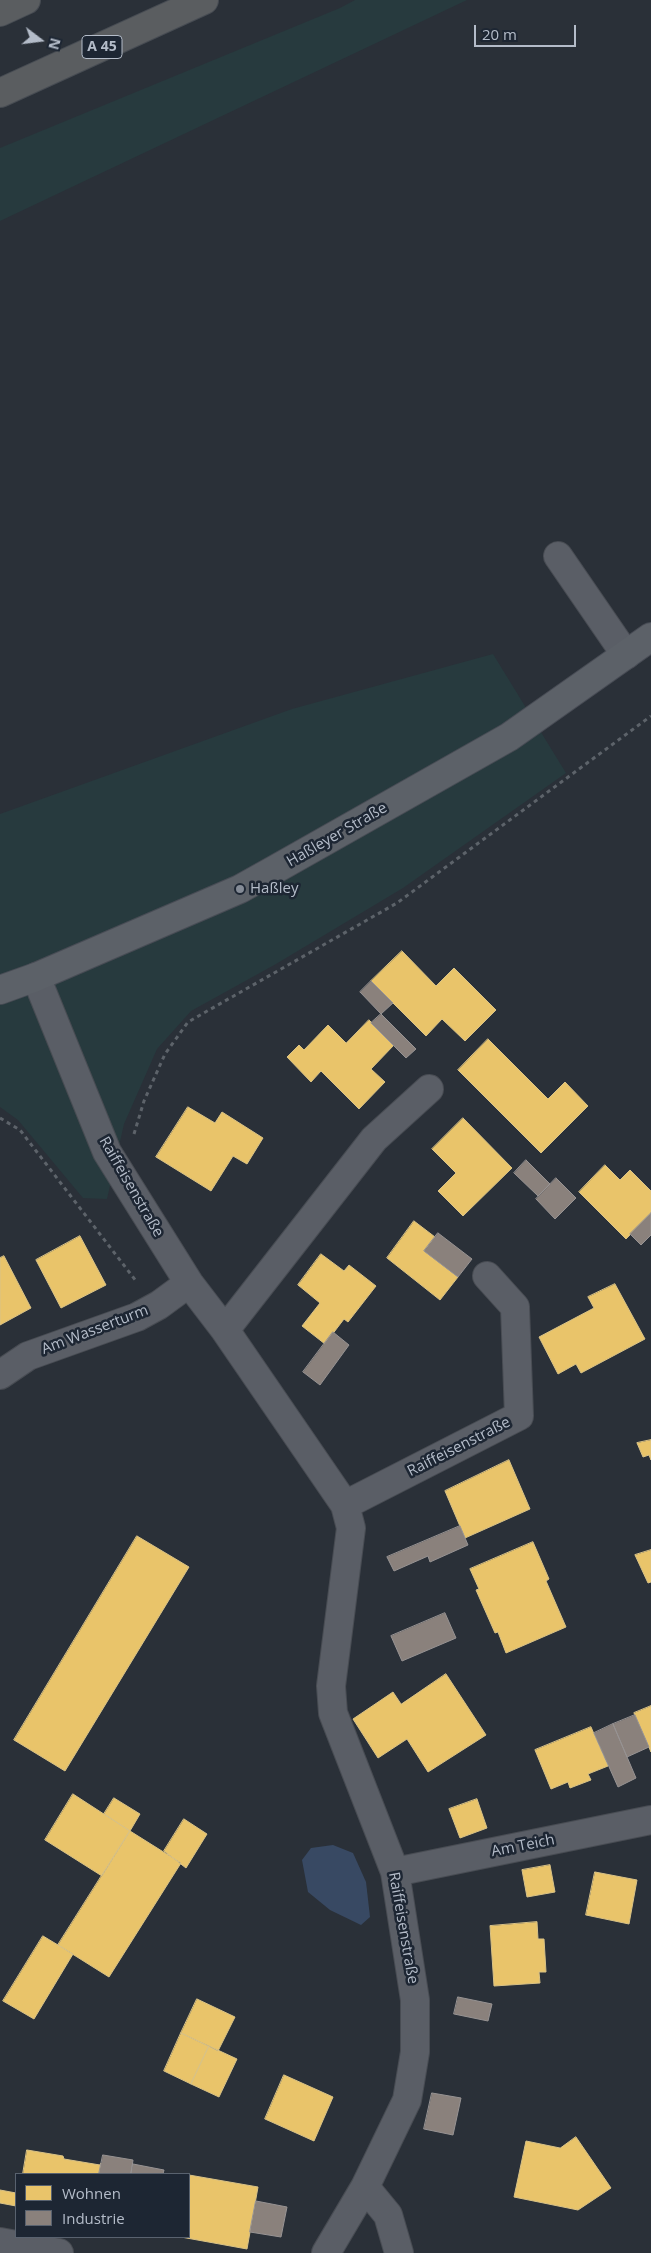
<!DOCTYPE html>
<meta charset="utf-8">
<style>
body{margin:0}
#map{position:relative;width:651px;height:2253px;overflow:hidden;background:#2a3038;font-family:"Open Sans",sans-serif}
canvas{display:block}
.legend{position:absolute;left:15px;top:2173px;width:175px;height:65px;box-sizing:border-box;background:#1d2633;border:1px solid #59626f;margin:0;padding:6px 9px;list-style:none;font-size:15px;color:#b4bcc9}
.legend li{display:flex;align-items:center;gap:10px;height:25px}
.legend b{width:25px;border:1px solid #59626f}
.north{position:absolute;left:15px;top:15px;width:50px;height:50px;-webkit-text-stroke:4px #1d2633;paint-order:stroke;rotate:105deg;font-size:14px;font-weight:700;line-height:20px;text-align:center;color:#b4bcc9}
.north::after{content:'';display:block;margin:auto;width:18px;height:22px;background:#b4bcc9;clip-path:polygon(50% 0,100% 100%,50% 72%,0 100%)}
.scale{position:absolute;left:474px;top:25px;width:102px;height:22px;box-sizing:border-box;border:2px solid #b4bcc9;border-top:0;padding-left:6px;font-size:15px;line-height:18px;white-space:nowrap;color:#b4bcc9;-webkit-text-stroke:4px #1d2633;paint-order:stroke}
</style>
<div id="map">
<canvas width="651" height="2253"></canvas>
<ul class="legend">
<li><b style="height:14px;background:#e9c46a"></b>Wohnen</li>
<li><b style="height:14px;background:#8a817c"></b>Industrie</li>
</ul>
<div class="north">N</div>
<div class="scale">20 m</div>
</div>
<script>
const ctx = document.querySelector('canvas').getContext('2d');
ctx.lineJoin = 'round';
function paint(path, color) { ctx.fillStyle = color; ctx.fill(path, 'evenodd'); }
function strokePath(path, color, width, dash) { ctx.strokeStyle = color; ctx.lineWidth = width; ctx.lineCap = dash ? 'butt' : 'round'; ctx.setLineDash(dash || []); ctx.stroke(path); }
function drawText(font, color, halo, rows, align = 'center') {
  ctx.font = font + ' "Open Sans",sans-serif'; ctx.lineWidth = 5; ctx.setLineDash([]); ctx.textBaseline = 'middle'; ctx.strokeStyle = halo; ctx.fillStyle = color; for (const [text, x, y, turn = 0] of rows) {
    ctx.save(); ctx.translate(x, y); ctx.rotate((+turn || 0) * Math.PI / 180); ctx.textAlign = isNaN(turn) ? turn : align; if (halo) ctx.strokeText(text, 0, 0); ctx.fillText(text, 0, 0); ctx.restore();
  }
}
paint(new Path2D(`
 M355,0H467L0,221V148L340,8Z
 M493,654L566,773L403,888L276,964L191,1011L157,1049L124,1124L107,1199L83,1198L18,1120L0,1107V814L292,709Z`), '#273a3e');
paint(new Path2D(`
 M333,1845L353,1853L366,1882L370,1917L361,1925L330,1910L308,1892L302,1860L311,1848Z`), '#384963');
const homes = new Path2D(`
 M402,951L436,986L454,968L496,1010L465,1041L442,1019L426,1036L371,981Z
 M369,1020L394,1045L371,1069L385,1082L359,1109L321,1071L311,1082L287,1057L299,1045L304,1050L328,1025L346,1043Z
 M488,1039L548,1099L565,1082L588,1106L541,1153L458,1070Z
 M188,1107L215,1123L222,1112L263,1138L247,1164L233,1156L211,1191L156,1157Z
 M463,1118L512,1168L463,1216L438,1191L456,1173L432,1149Z
 M605,1165L620,1180L630,1170L651,1191V1213L626,1239L579,1192Z
 M414,1221L435,1237L424,1251L458,1277L440,1300L387,1258Z
 M80,1236L106,1285L61,1308L36,1260Z
 M321,1254L344,1271L349,1265L376,1286L348,1322L344,1319L325,1344L302,1326L320,1303L298,1285Z
 M4,1256L31,1308L0,1325V1258Z
 M615,1284L645,1339L581,1373L576,1364L558,1374L539,1337L594,1308L588,1297Z
 M651,1440V1460L649,1455L643,1457L637,1443Z
 M509,1460L530,1509L465,1538L445,1491Z
 M137,1536L189,1567L65,1771L14,1740Z
 M533,1542L549,1579L546,1581L566,1627L506,1653L498,1632L495,1633L476,1590L479,1589L470,1569Z
 M651,1550V1582L648,1583L635,1555Z
 M446,1674L486,1735L428,1772L407,1739L378,1758L353,1719L393,1692L401,1704Z
 M651,1706V1752L634,1713Z
 M591,1727L608,1766L588,1774L591,1780L570,1788L568,1782L551,1789L535,1750Z
 M73,1794L130,1831L102,1876L45,1840Z
 M114,1798L140,1814L130,1831L104,1814Z
 M477,1799L487,1828L460,1838L449,1809Z
 M184,1819L207,1834L186,1868L164,1851Z
 M130,1831L181,1863L109,1977L58,1945Z
 M550,1865L555,1892L527,1897L522,1870Z
 M595,1872L637,1880L629,1924L586,1915Z
 M537,1922L538,1939H544L546,1972H539L540,1983L494,1986L490,1926Z
 M43,1936L73,1954L34,2019L3,2001Z
 M197,1999L235,2017L218,2051L181,2033Z
 M181,2033L209,2046L191,2084L164,2071Z
 M209,2046L237,2059L219,2097L191,2084Z
 M284,2075L333,2097L314,2141L265,2119Z
 M576,2137L611,2188L578,2210L514,2197L526,2141L560,2148Z
 M27,2150L63,2156L64,2159L100,2165L101,2163L99,2174H23Z
 M189,2175L258,2187L247,2249L181,2237H189Z
 M0,2190L16,2193V2206L0,2203Z`);
paint(homes, '#e9c46a');
strokePath(homes, '#d9c286', 1);
const industry = new Path2D(`
 M371,981L393,1003L381,1014L360,992Z
 M381,1014L416,1049L406,1058L371,1023Z
 M526,1160L550,1184L538,1196L514,1173Z
 M556,1178L576,1198L555,1219L536,1199Z
 M651,1213V1235L641,1245L630,1234Z
 M438,1233L472,1259L458,1277L424,1251Z
 M333,1332L349,1345L320,1385L303,1372Z
 M460,1526L468,1545L430,1562L428,1556L394,1571L387,1557Z
 M445,1613L456,1638L402,1661L391,1636Z
 M635,1715L649,1747L627,1757L613,1724Z
 M613,1724L636,1778L618,1787L594,1733Z
 M458,1997L492,2004L488,2021L454,2014Z
 M432,2093L461,2098L453,2135L424,2129Z
 M103,2155L133,2160L131,2174H99Z
 M133,2164L164,2170L163,2174H131Z
 M256,2201L287,2207L281,2237L250,2232Z`);
paint(industry, '#8a817c');
strokePath(industry, '#979393', 1);
const minor = new Path2D(`
 M558,556L626,655
 M36,977L107,1152L189,1283L225,1330L345,1505L351,1528L331,1686L333,1713L395,1872L415,2000V2052L407,2100L365,2187L326,2253
 M225,1330L374,1139L429,1089
 M0,1375L28,1356L137,1317L159,1305L189,1283
 M345,1505L519,1416L515,1307L487,1276
 M395,1872L651,1820
 M365,2187L388,2215L399,2253
 M0,2242L59,2253`);
const major = new Path2D(`
 M0,990L36,977L240,889L274,870L509,737L651,637`);
const highway = new Path2D(`
 M0,12L26,0
 M0,93L204,0`);
strokePath(minor, '#484c53', 30);
strokePath(major, '#484c55', 30);
strokePath(highway, '#474c53', 30);
strokePath(new Path2D(`
 M0,1118L20,1130L136,1281
 M134,1134L144,1101L165,1054L188,1022L397,903L651,716`), '#5d636a', 3, [4, 4]);
strokePath(minor, '#5a5e66', 28);
strokePath(major, '#5c6168', 28);
strokePath(highway, '#5a5d60', 28);
for (const [x, y, r, color] of [
 [240,889,5,"#848b96"]
]) { const dot = new Path2D(); dot.arc(x, y, r, 0, 2 * Math.PI); ctx.fillStyle = color; ctx.fill(dot); strokePath(dot, '#1d2633', 2); }
for (const [x, y, w] of [
 [102,47,40]
]) { const box = new Path2D(); box.roundRect(x - w / 2, y - 11.5, w, 23, 4); ctx.fillStyle = '#1d2633'; ctx.fill(box); strokePath(box, '#b4bcc9', 1); }
drawText('bold 14px', '#b4bcc9', null, [
 ["A 45",102,47]
]);
drawText('15px', '#b4bcc9', '#1d2633', [
 ["Haßleyer Straße",337,835,-30],
 ["Raiffeisenstraße",131,1187,60],
 ["Am Wasserturm",95,1330,-21],
 ["Raiffeisenstraße",459,1447,-27],
 ["Am Teich",523,1846,-11],
 ["Raiffeisenstraße",403,1928,80]
]);
drawText('15px', '#b4bcc9', '#1d2633', [
 ["Haßley",250,889]
], 'left');
</script>
